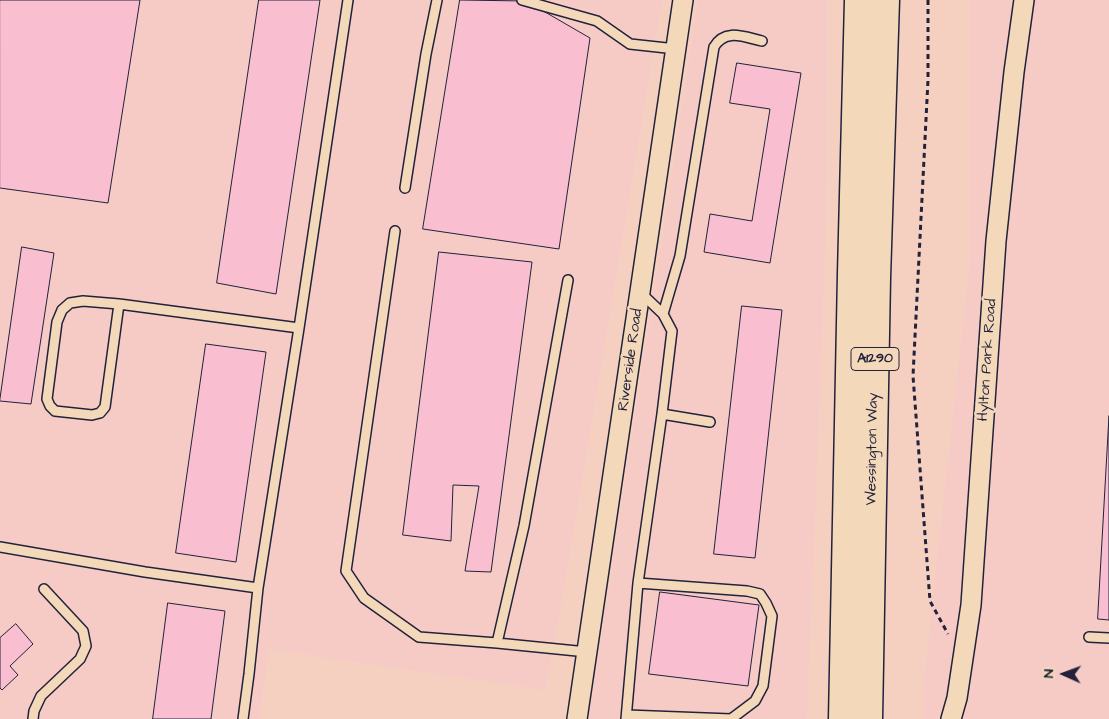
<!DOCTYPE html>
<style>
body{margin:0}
#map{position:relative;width:1109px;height:719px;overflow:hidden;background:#f5d0c1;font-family:"Architects Daughter",sans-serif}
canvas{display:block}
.north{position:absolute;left:1039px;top:649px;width:50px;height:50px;-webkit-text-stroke:4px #f3d8ba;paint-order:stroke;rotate:272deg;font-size:14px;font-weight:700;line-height:20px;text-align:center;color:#22223b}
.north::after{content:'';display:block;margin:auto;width:18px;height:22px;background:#22223b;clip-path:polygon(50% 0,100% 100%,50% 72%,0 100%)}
</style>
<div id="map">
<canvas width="1109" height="719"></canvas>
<div class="north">N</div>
</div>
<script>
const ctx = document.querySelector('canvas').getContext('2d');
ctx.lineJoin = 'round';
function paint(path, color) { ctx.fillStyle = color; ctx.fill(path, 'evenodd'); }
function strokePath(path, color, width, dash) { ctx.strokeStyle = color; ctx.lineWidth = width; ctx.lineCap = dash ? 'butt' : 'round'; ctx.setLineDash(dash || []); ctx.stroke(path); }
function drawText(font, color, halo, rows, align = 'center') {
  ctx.font = font + ' "Architects Daughter",sans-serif'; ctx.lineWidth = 5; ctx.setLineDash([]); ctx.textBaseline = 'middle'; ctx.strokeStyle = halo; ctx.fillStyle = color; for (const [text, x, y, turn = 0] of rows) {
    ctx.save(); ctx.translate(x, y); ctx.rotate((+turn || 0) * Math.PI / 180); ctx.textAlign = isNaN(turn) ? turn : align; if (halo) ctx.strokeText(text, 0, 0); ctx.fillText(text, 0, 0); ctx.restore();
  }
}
paint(new Path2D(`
 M0,0H662L602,362L565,583L545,690L269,649L259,719H0Z
 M698,0H827L826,227L807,719H589Z
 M970,0H1109V719H924V680L970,260Z`), '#f6cbc6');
const building = new Path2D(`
 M0,0H140L108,203L0,188Z
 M259,0H320L276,294L217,283Z
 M460,0L526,1L590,38L559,249L423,229Z
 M737,63L801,73L770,263L704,252L710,214L752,221L770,109L730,103Z
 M22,247L54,253L31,404L0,401Z
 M439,252L532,262L491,572L465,571L479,486L453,485L451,541L403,535Z
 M742,306L782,310L755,558L714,554Z
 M206,344L266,352L236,562L176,553Z
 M1109,416V620L1098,619Z
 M660,592L759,605L748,686L649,674Z
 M168,603L225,611L211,719H153Z
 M16,624L33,644L10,666L18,675L2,690L0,688V638Z`);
paint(building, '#f9bfd0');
strokePath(building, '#22223b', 1);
const lane = new Path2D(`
 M522,0L597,21L630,44L676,49
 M405,188L426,54L437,0
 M395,231L346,571L364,598L419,637L497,643L587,652
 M641,293L663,314L672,331L662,414L710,422
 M119,304L105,407L100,413L92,415L55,411L50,406L47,399L57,322L62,310L70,303L83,301L119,304L299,328
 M663,314L680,256L714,47C725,28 744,37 762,41
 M0,547L145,572L258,588
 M1089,637L1109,638
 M497,643L524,526L568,280
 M627,715L731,719L755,701L763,686L772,616L766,603L760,594L747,591L638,583
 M33,719L34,711L41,696L80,659L86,646L83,631L44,589
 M243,719L249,674L258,588L299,328L348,0
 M626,719L638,583L662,414`);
const street = new Path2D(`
 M577,719L683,0
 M951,719L957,698L971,605L996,241L1014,72L1024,0`);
const primary = new Path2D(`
 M843,719L852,274L859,0
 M868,719L876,278L885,0`);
strokePath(lane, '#22223b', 12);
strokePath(street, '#22223b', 22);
strokePath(primary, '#22223b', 31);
strokePath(new Path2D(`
 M928,0V80L913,376L930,601L948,634`), '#22223b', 3, [5, 4]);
strokePath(lane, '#f3d8ba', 9);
strokePath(street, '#f3d8ba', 19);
strokePath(primary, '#f3d8ba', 28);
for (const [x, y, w] of [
 [875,359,48]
]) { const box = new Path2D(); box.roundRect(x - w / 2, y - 11.5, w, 23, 4); ctx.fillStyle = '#f3d8ba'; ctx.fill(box); strokePath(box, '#22223b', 1); }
drawText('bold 14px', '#22223b', null, [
 ["A1290",875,359]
]);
drawText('15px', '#22223b', '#f3d8ba', [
 ["Riverside Road",631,360,-82],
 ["Hylton Park Road",988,360,-86],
 ["Wessington Way",873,449,-89]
]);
</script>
